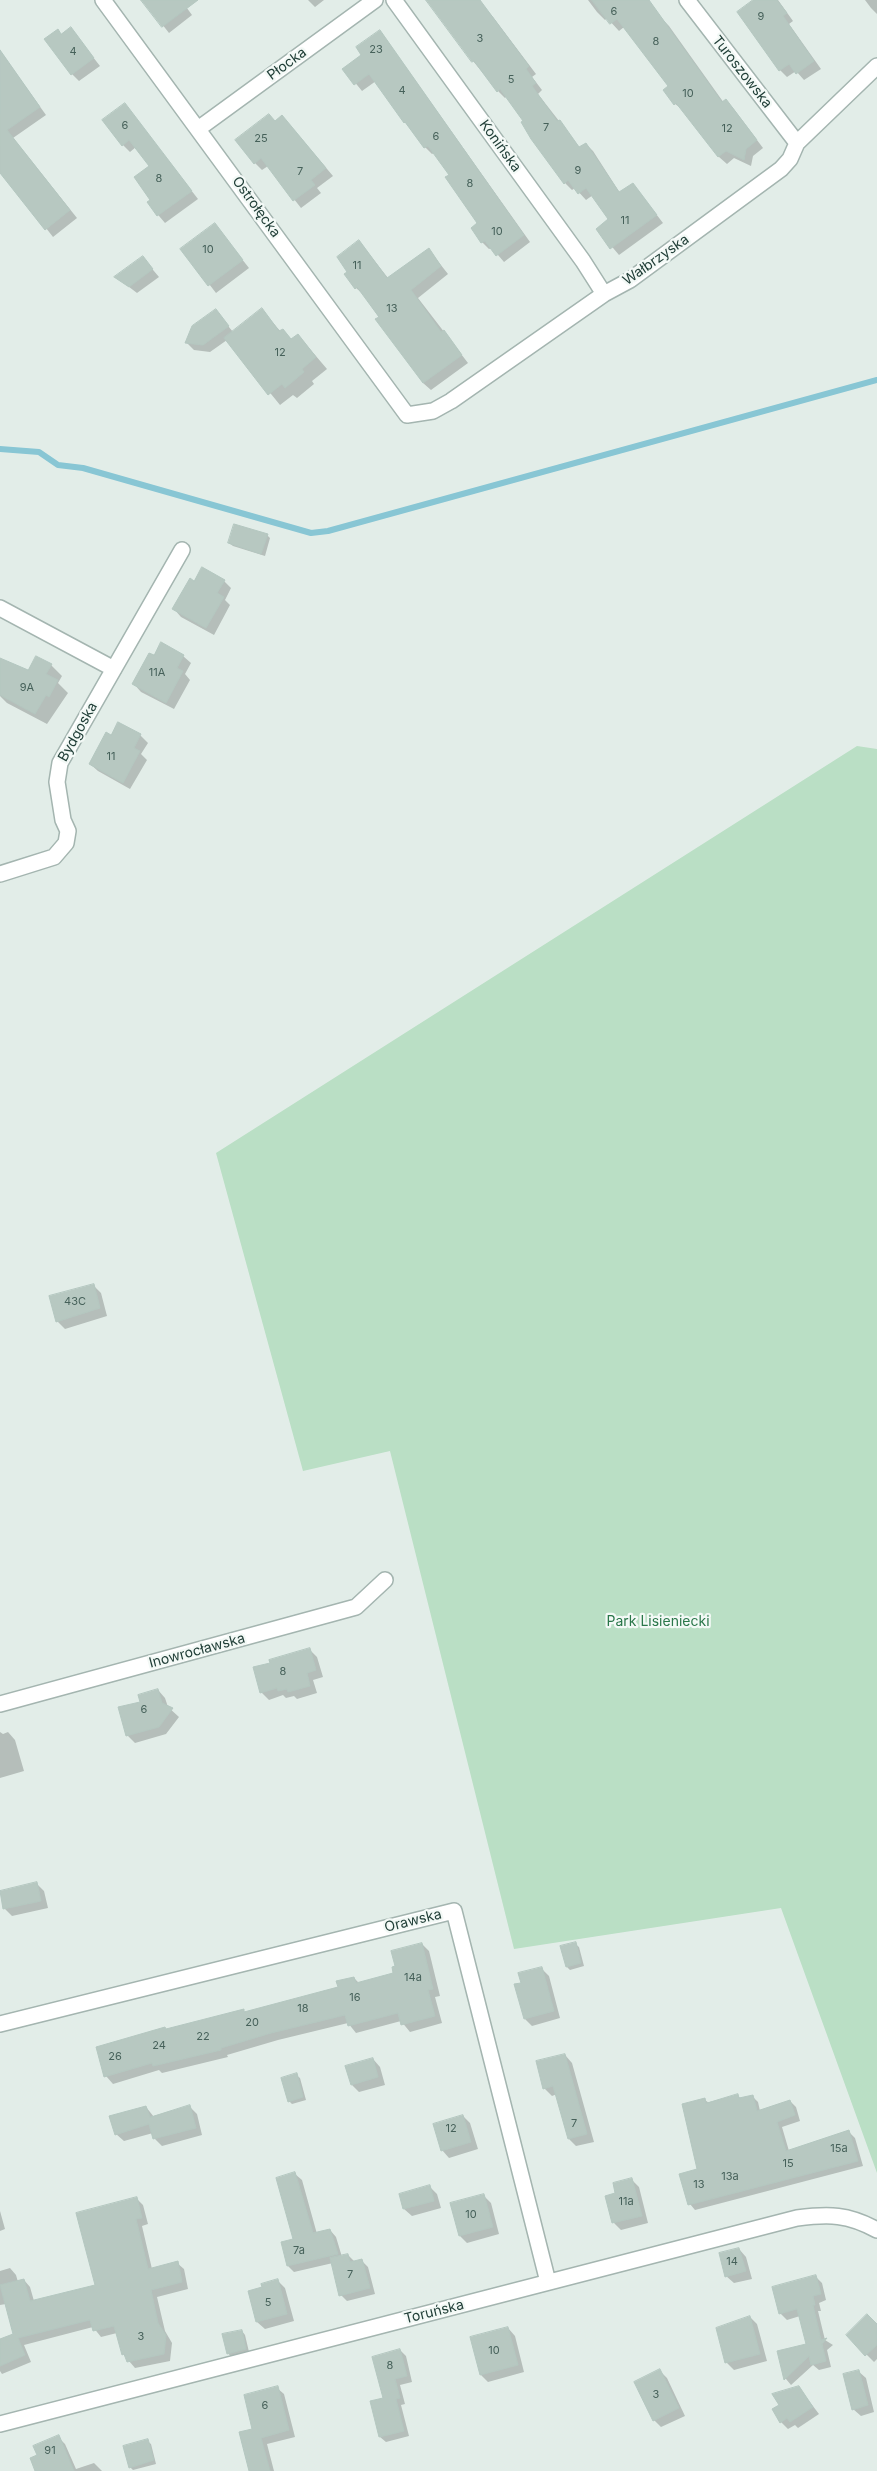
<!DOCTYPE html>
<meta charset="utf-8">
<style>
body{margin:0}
canvas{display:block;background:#e2ede8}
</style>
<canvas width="877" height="2471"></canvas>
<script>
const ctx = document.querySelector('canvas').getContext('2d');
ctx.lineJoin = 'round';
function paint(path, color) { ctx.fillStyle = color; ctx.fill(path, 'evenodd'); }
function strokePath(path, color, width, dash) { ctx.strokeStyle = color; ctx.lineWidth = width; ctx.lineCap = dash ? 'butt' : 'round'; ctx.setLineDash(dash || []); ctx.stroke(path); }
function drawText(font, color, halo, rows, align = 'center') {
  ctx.font = font + ' Inter,sans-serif'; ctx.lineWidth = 4.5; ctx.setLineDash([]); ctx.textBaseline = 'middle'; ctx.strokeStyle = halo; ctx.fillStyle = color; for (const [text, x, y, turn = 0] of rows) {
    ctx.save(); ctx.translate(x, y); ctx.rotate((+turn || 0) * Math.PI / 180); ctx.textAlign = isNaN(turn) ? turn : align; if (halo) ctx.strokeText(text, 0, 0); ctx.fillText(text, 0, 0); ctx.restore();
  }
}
paint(new Path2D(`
 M857,746L877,749V2173L781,1908L514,1949L390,1451L303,1471L216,1153Z`), '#badfc5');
paint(new Path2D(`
 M143,0H181L192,15L169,33Z
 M308,0H324L315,7Z
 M428,0H476L493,17L536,74L532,77L542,90L538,94L580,148L586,144L593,151L620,193L633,184L663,223L619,255L597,229L610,219L593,195L586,200L575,188L572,190L565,183L507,96L505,98L498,91L473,61Z
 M588,0H644L669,26L724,103L726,101L733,108L763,148L753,156L751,166L734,158L727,164L719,157L684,110L675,104L670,86L624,27L619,31L607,18L605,20L597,12Z
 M755,0H778L793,21L789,24L821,69L804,80L796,71L787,77L780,70Z
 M865,0H877V14L871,8Z
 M71,29L100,66L79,81L72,74L62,35Z
 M380,31L530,242L504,262L492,248L489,249L482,242L479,224L450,175L434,153L432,154L425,147L405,122L376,81L362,91L344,69L363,55Z
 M0,51L46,115L13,138L77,218L53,237L0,169Z
 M124,104L198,199L165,223L148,203L152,200L151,166L136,147L130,152L123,145Z
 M276,122L289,124L333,176L317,188L321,193L301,208L268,166L262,170L255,163Z
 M215,225L249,268L216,293L182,249Z
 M359,241L388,278L429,250L448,274L418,298L468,363L431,390L423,383L364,295L356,288L346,274L348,272Z
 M143,258L159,277L137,293L116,277Z
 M262,310L281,332L283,330L292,340L298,335L327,369L312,381L314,384L297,398L293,395L280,405L227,340L210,352L194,350L187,343L216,311L233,332Z
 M267,535L270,538L265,556L233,546L229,543Z
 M224,581L231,588L225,600L230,605L214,635L181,617L174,609L195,582Z
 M183,656L191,663L185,674L190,680L174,709L141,692L134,684L155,657Z
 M0,665L29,672L51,665L62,676L58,683L68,693L47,724L7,703L0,696Z
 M140,735L148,743L141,754L147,760L130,789L98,771L90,764L111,737Z
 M94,1286L101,1293L107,1316L65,1329L57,1321Z
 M310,1650L317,1657L323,1677L313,1680L317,1693L297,1699L294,1696L286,1698L283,1695L269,1700L261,1692L271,1663Z
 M158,1690L165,1698L168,1707L179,1717L166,1734L135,1743L127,1735L141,1703Z
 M0,1732L3,1734L8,1732L15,1740L24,1771L0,1778Z
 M37,1884L44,1891L48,1908L12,1916L4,1908Z
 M422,1944L429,1951L440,1996L435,1997L442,2023L410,2032L401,2021L356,2033L348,2023L278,2040L227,2055L228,2057L162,2073L159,2070L113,2084L106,2076L167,2030L243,2010L246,2013L339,1987L354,1978L359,1983L395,1974Z
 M575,1944L579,1947L584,1966L570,1970L567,1967Z
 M542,1969L549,1976L560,2018L532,2026L525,2019L522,1984Z
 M565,2055L572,2063L594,2142L576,2146L569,2139L557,2094L552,2096L544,2088Z
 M373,2059L380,2067L385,2085L359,2092L352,2085Z
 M296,2075L300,2078L306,2100L292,2104L289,2101Z
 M737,2095L741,2099L752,2096L758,2102L760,2111L790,2101L796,2107L800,2121L782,2127L789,2151L849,2132L855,2138L863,2166L695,2210L690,2204L699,2170L705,2100L709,2103Z
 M146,2107L154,2117L190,2107L197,2114L202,2135L162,2146L155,2139L153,2133L124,2141L116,2134Z
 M463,2116L470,2123L478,2149L449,2158L442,2150Z
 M295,2174L302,2180L317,2234L330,2230L336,2237L342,2257L348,2255L354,2261H362L368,2267L375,2294L347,2301L341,2295L333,2263L294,2272L288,2266L294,2240Z
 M632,2180L639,2187L648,2223L621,2230L614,2223L617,2194Z
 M430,2187L437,2194L441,2208L412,2216L404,2209L401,2195Z
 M484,2196L491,2203L499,2234L467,2243L460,2236Z
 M136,2198L143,2205L148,2224L142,2226L152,2269L177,2263L184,2269L188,2289L157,2297L165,2331L172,2343L170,2361L135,2368L123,2354L117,2333L101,2337L93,2327L24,2345L31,2362L2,2374L0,2371V2341L14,2335L6,2304L0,2305V2271L10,2268L16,2275L18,2282L24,2280L30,2287L34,2301L96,2286Z
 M0,2211L5,2229L0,2231Z
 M739,2249L746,2257L752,2279L734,2283L726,2276Z
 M816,2277L822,2283L826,2300L819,2303L821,2311H818L825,2340L833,2345L827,2350L831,2367L819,2370L813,2365L791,2385L786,2379L778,2352L807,2345L800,2316L787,2320L780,2313Z
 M278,2281L285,2288L294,2321L265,2329L257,2322L250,2292Z
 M750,2317L757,2324L767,2361L734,2370L726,2362Z
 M877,2326V2359L874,2362L847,2335Z
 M508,2328L515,2336L524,2372L488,2382L481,2375Z
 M242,2331L245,2335L249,2352L231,2357L228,2353Z
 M400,2350L406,2356L412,2382L400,2385L405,2404L401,2405L409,2436L386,2442L380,2437L384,2399Z
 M660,2371L667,2378L685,2416L661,2427L654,2420Z
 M858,2371L866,2378L874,2412L861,2416L853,2409Z
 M277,2388L284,2394L295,2437L267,2444L274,2471H250L254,2430Z
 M799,2388L819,2414L798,2428L795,2425L788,2429L781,2422V2405Z
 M58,2437L65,2444L76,2469L94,2463L102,2471H46Z
 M147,2441L151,2444L156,2464L133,2470L130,2467Z`), '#0003');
strokePath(new Path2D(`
 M0,449L39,452L58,465L83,468L311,533L328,531L877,380`), '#88c6d4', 6);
const building = new Path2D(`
 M141,0H198L162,27Z
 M426,0H480L529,66L526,69L536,83L532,86L557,121L560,120L579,147L586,143L619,192L633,183L657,215L610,249L596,229L608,219L586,188L578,194L568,180L564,184L531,139L521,122L523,121L500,89L497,92L474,61L472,62Z
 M592,0H649L722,102L726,99L757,140L746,149L744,160L726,151L718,157L676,103L674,105L663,90L668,86L617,19L610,24Z
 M753,0H777L787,13L783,16L814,61L796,74L789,64L779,71L737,12Z
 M71,27L94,58L71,75L44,39L58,29L61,34Z
 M380,30L524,235L496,256L485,241L481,243L471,228L477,223L445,177L449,175L428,146L424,148L405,122L404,123L369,74L354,85L342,69L361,55L356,47Z
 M0,50L40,107L7,130L70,210L45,230L0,173Z
 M125,103L192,191L157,216L147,202L150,200L134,177L149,166L129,140L122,146L102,120Z
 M269,114L275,121L282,115L326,168L311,180L315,185L293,201L261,158L254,164L235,140Z
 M215,223L243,260L208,286L180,249Z
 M359,240L387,278L429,248L441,266L411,290L441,332L444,330L462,355L423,383L375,319L379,317L357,287L355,289L344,274L347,272L337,257Z
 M143,256L153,269L129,287L114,277Z
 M262,308L279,331L283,329L291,339L298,334L316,357L302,369L304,372L285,388L282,384L268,395L224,338Z
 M216,309L229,326L203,345L185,343L192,326Z
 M234,524L268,534L261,554L228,543Z
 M202,567L225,580L217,593L224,597L206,628L172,609L190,578L194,581Z
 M161,642L184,655L177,668L183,671L166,703L132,684L149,653L154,655Z
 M36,656L52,664L46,674L58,680L49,697L46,695L35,714L0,695V658L28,670Z
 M118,722L141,734L134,748L140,751L123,783L89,764L106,732L111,735Z
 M94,1284L100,1308L56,1322L49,1296Z
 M310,1648L316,1670L307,1673L310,1686L288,1692L287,1689L278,1691L277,1688L260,1693L253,1667L270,1663L269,1660Z
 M158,1689L162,1703L173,1708L159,1727L126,1736L118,1707L140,1702L138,1695Z
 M37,1882L41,1901L3,1909L0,1891Z
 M576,1942L581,1963L566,1967L560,1946Z
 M422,1943L433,1989L428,1990L435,2016L401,2025L398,2013L348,2026L345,2015L271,2033L221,2048V2050L153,2066L152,2063L104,2077L96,2047L165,2027L166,2029L244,2009V2012L338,1987L336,1981L354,1977L356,1983L393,1973L392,1967L395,1966L391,1951Z
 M542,1967L554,2011L524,2019L514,1984L521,1983L518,1973Z
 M565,2054L587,2134L568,2139L553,2086L543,2089L536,2061Z
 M373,2058L378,2077L351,2085L345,2066Z
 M297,2073L303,2097L288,2102L281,2078Z
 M738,2094L739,2098L753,2095L757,2111L790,2100L795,2115L777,2122L786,2151L849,2130L858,2161L688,2205L679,2174L697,2169L682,2104L705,2098L706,2103Z
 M190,2105L196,2128L153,2139L149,2124L115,2135L109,2116L146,2106L150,2117Z
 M463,2115L471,2142L441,2151L433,2124Z
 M295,2172L313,2233L330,2229L338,2254L287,2266L281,2242L293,2239L276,2178Z
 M632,2178L642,2216L612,2223L605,2196L615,2193L613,2183Z
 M430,2185L434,2201L403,2209L399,2194Z
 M484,2194L493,2227L459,2236L450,2203Z
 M137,2197L142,2218L136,2219L148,2269L178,2261L182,2282L151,2290L158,2323L166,2335L164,2354L127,2362L124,2354L122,2355L114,2326L93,2331L90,2320L18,2338L25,2355L0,2366V2339L13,2334L0,2285L24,2279L30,2301L95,2285L76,2213Z
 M739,2248L746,2271L725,2277L719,2253Z
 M348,2254L350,2262L362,2259L370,2288L339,2296L330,2258Z
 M816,2275L821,2294L813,2296L815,2305H813L821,2340L827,2338L822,2344L826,2361L811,2365L809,2356L784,2380L777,2351L806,2344L797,2309L779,2314L772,2287Z
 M278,2279L287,2314L256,2322L248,2291L262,2287L261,2284Z
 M867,2314L877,2324V2345L865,2356L846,2335Z
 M750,2316L760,2354L725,2363L716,2328Z
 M508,2327L518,2365L480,2375L470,2337Z
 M242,2330L246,2349L227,2354L222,2334Z
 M400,2349L407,2376L395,2379L400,2398L396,2399L404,2431L379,2437L370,2401L383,2398L372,2357Z
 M660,2369L679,2408L653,2421L634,2382Z
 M859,2370L868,2405L852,2410L843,2374Z
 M278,2386L289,2430L261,2438L270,2471H249L239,2432L252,2429L244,2395Z
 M799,2386L813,2407L790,2422L787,2418L780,2423L772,2409L779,2405L772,2394Z
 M59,2435L74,2471H35L30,2458L37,2455L33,2446Z
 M148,2439L154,2460L129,2468L123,2446Z`);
paint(building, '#b7c8c1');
strokePath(building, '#b4c7c0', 1);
const street = new Path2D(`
 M103,0L407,415L433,411L451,401L604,294L630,280L781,169L790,159L797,143L877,66
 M394,0L583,261L604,294
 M687,0L797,143
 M198,129L375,0
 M0,608L114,669
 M0,874L54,857L66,843L68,831L63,820L57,782L60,763L182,550
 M0,1704L356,1607L385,1580
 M0,2024L454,1911L548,2282
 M0,2424L797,2218C829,2214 848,2214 877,2230`);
strokePath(street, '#a4b5b0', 18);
strokePath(street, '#fff', 15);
drawText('11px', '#46615a', null, [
 ["6",614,12],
 ["9",761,17],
 ["3",480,39],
 ["8",656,42],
 ["23",376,50],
 ["4",73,52],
 ["5",511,80],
 ["4",402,91],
 ["10",688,94],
 ["6",125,126],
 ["7",546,128],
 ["12",727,129],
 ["6",436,137],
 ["25",261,139],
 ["9",578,171],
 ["7",300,172],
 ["8",159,179],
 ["8",470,184],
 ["11",625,221],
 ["10",497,232],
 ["10",208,250],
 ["11",357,266],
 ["13",392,309],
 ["12",280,353],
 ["11A",157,673],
 ["9A",27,688],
 ["11",111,757],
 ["43C",75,1302],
 ["8",283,1672],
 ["6",144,1710],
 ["14a",413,1978],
 ["16",355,1998],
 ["18",303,2009],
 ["20",252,2023],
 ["22",203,2037],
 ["24",159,2046],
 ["26",115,2057],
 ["7",574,2124],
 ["12",451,2129],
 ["15a",839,2149],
 ["15",788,2164],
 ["13a",730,2177],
 ["13",699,2185],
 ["11a",626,2202],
 ["10",471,2215],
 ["7a",299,2251],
 ["14",732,2262],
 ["7",350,2275],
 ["5",268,2303],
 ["3",141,2337],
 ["10",494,2351],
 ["8",390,2366],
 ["3",656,2395],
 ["6",265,2406],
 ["91",50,2451]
]);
drawText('14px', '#213f38', '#f3f9f6', [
 ["Płocka",287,64,-36],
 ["Turoszowska",742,72,52],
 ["Konińska",500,146,54],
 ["Ostrołęcka",256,207,54],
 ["Wałbrzyska",656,260,-35],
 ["Bydgoska",78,732,-61],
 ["Inowrocławska",197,1651,-15],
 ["Orawska",413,1921,-14],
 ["Toruńska",434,2312,-14]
]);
drawText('14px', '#2a774a', '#f3f9f6', [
 ["Park Lisieniecki",658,1622]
]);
</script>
